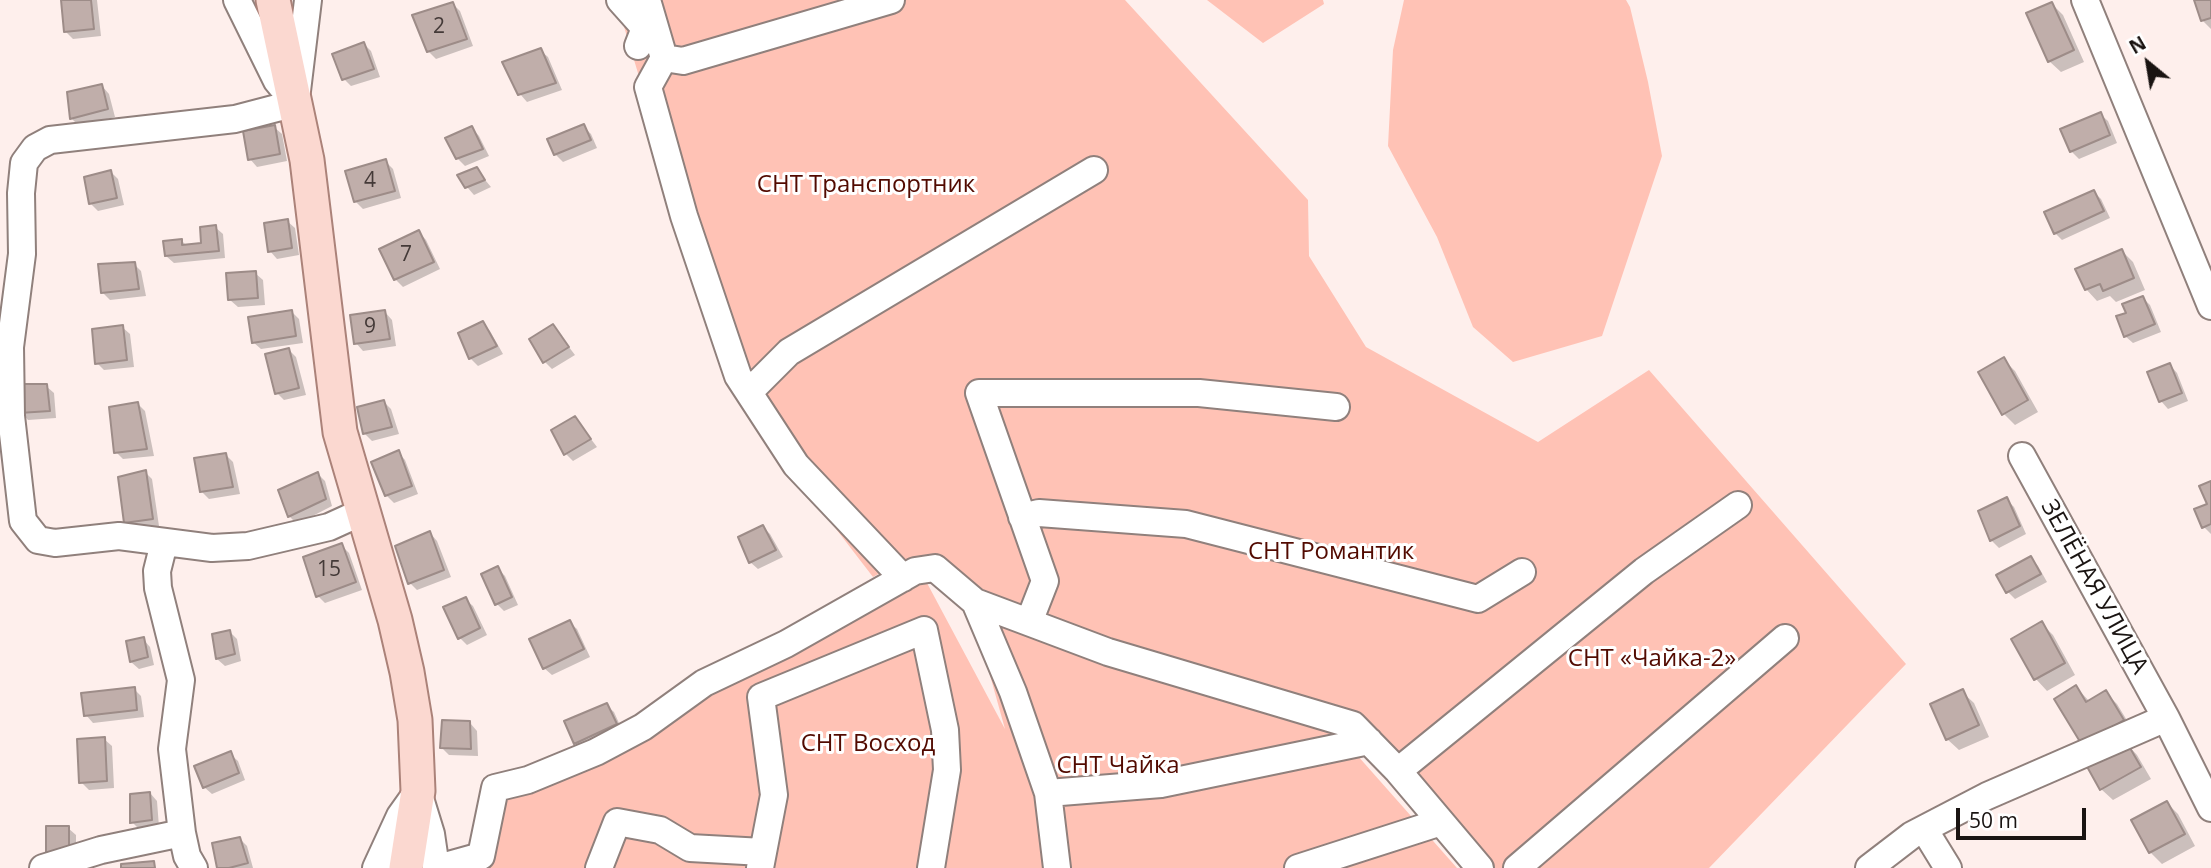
<!DOCTYPE html>
<meta charset="utf-8">
<style>
body{margin:0}
#map{position:relative;width:2211px;height:868px;overflow:hidden;background:#feefec;font-family:"Open Sans",sans-serif}
canvas{display:block}
.north{position:absolute;left:2113px;top:28px;width:70px;height:70px;-webkit-text-stroke:5px #fff;paint-order:stroke;rotate:330deg;font-size:19px;font-weight:700;line-height:28px;text-align:center;color:#1a1412}
.north::after{content:'';display:block;margin:auto;width:24px;height:32px;background:#1a1412;clip-path:polygon(50% 0,100% 100%,50% 72%,0 100%)}
.scale{position:absolute;left:1956px;top:808px;width:130px;height:32px;box-sizing:border-box;border:4px solid #1a1412;border-top:0;padding-left:9px;font-size:21px;line-height:24px;white-space:nowrap;color:#1a1412;-webkit-text-stroke:5px #fff;paint-order:stroke}
</style>
<div id="map">
<canvas width="2211" height="868"></canvas>
<div class="north">N</div>
<div class="scale">50 m</div>
</div>
<script>
const ctx = document.querySelector('canvas').getContext('2d');
ctx.lineJoin = 'round';
function paint(path, color) { ctx.fillStyle = color; ctx.fill(path, 'evenodd'); }
function strokePath(path, color, width, dash) { ctx.strokeStyle = color; ctx.lineWidth = width; ctx.lineCap = dash ? 'butt' : 'round'; ctx.setLineDash(dash || []); ctx.stroke(path); }
function drawText(font, color, halo, rows, align = 'center') {
  ctx.font = font + ' "Open Sans",sans-serif'; ctx.lineWidth = 6; ctx.setLineDash([]); ctx.textBaseline = 'middle'; ctx.strokeStyle = halo; ctx.fillStyle = color; for (const [text, x, y, turn = 0] of rows) {
    ctx.save(); ctx.translate(x, y); ctx.rotate((+turn || 0) * Math.PI / 180); ctx.textAlign = isNaN(turn) ? turn : align; if (halo) ctx.strokeText(text, 0, 0); ctx.fillText(text, 0, 0); ctx.restore();
  }
}
paint(new Path2D(`
 M616,0H1125L1308,200L1309,256L1366,347L1538,442L1649,370L1906,664L1709,868H1490L1360,719L1019,611L900,562L873,577L736,399Z
 M1207,0H1323L1324,4L1263,43Z
 M1404,0H1626L1630,7L1648,82L1662,156L1602,336L1513,362L1473,327L1437,237L1388,146L1393,50Z
 M927,583L1005,729L976,625L1025,630L1334,729L1457,868H476L488,805L906,584Z`), '#ffc2b5');
paint(new Path2D(`
 M63,0H97L101,36L73,39L65,31Z
 M2196,0H2211V29L2202,20Z
 M453,4L460,11L473,46L436,59L428,51Z
 M2052,4L2063,15L2084,62L2061,72L2049,61Z
 M364,44L371,51L380,77L351,86L344,79Z
 M540,50L548,57L562,90L527,102L520,94Z
 M102,86L109,94L115,117L79,126L71,118Z
 M2100,114L2108,121L2117,143L2079,159L2071,151Z
 M274,127L282,134L287,161L257,167L250,159Z
 M584,127L591,134L597,148L563,162L555,154Z
 M472,128L479,136L489,156L465,166L457,158Z
 M385,161L393,169L401,198L363,209L356,202L348,172Z
 M476,169L491,187L474,195L467,187Z
 M111,172L118,179L124,205L98,211L91,204L86,178Z
 M2094,192L2101,199L2110,218L2062,240L2055,233Z
 M287,221L295,228L299,255L277,259L270,251Z
 M215,227L223,234L225,258L174,263L166,256L181,240L187,246L203,245Z
 M419,232L426,240L440,269L403,287L395,279Z
 M2122,251L2133,262L2145,290L2116,302L2110,296L2097,301L2086,289Z
 M134,264L141,271L146,296L110,300L102,292Z
 M255,273L263,280L265,305L238,307L230,300Z
 M2143,298L2150,305L2161,332L2133,343L2125,336L2128,314Z
 M292,312L299,319L303,343L261,349L253,342Z
 M385,312L392,320L396,346L363,351L356,343Z
 M483,323L490,331L503,354L478,366L470,358Z
 M553,326L575,355L552,369L545,362L532,339Z
 M122,327L130,334L134,367L104,370L97,363Z
 M289,350L296,357L306,395L284,400L277,393Z
 M2004,360L2015,371L2038,412L2015,425L2003,413Z
 M2170,365L2177,373L2188,401L2168,409L2161,401Z
 M46,386L54,393L56,418L28,420L21,412Z
 M384,402L391,409L399,434L372,441L364,433Z
 M138,404L145,411L154,456L123,459L116,452Z
 M575,418L597,447L573,461L566,454Z
 M398,452L405,460L418,494L394,503L386,495Z
 M226,455L233,462L240,494L209,499L202,492Z
 M145,472L152,479L159,526L133,529L126,522Z
 M318,474L325,481L332,506L297,524L289,516Z
 M2211,483V534L2204,527Z
 M2006,499L2014,507L2026,534L1999,548L1991,540Z
 M763,527L770,534L783,557L758,569L750,562Z
 M430,533L437,541L451,577L417,590L410,583Z
 M341,545L349,553L362,590L325,603L318,596Z
 M2031,558L2038,566L2047,582L2015,599L2007,591Z
 M497,568L505,576L518,605L504,611L497,604Z
 M465,599L473,606L487,635L467,645L460,638Z
 M569,622L577,629L590,657L552,675L544,668Z
 M2041,623L2053,635L2075,675L2047,691L2036,679L2013,639Z
 M230,632L237,639L241,661L225,666L217,659Z
 M143,639L150,647L154,665L139,669L131,662Z
 M2076,687L2090,702L2106,693L2117,704L2134,732L2094,755Z
 M134,689L141,696L144,717L93,723L86,715Z
 M1962,692L1974,703L1989,737L1959,750L1947,739Z
 M606,705L614,712L623,732L583,751L575,743Z
 M470,723L477,731L478,756L449,755L442,748Z
 M104,739L112,746L114,788L89,790L81,782Z
 M2126,743L2137,755L2151,779L2113,800L2101,789Z
 M230,754L238,761L245,780L212,794L204,787Z
 M150,793L157,801L159,827L139,829L132,822Z
 M2167,803L2178,814L2195,846L2162,864L2150,852Z
 M68,828L76,835V861L55,862Z
 M239,838L247,846L253,868H219Z`), '#0003');
const building = new Path2D(`
 M61,0H91L94,29L64,32Z
 M2194,0H2211V18L2201,21Z
 M453,2L467,39L427,52L412,15Z
 M2052,2L2074,50L2048,62L2026,13Z
 M364,42L374,69L342,80L332,54Z
 M541,48L556,83L518,95L502,62Z
 M102,84L108,109L70,119L67,92Z
 M2101,112L2110,135L2070,152L2060,129Z
 M584,124L591,140L554,155L547,139Z
 M275,125L280,154L248,160L243,131Z
 M472,126L483,149L456,159L445,138Z
 M386,159L395,191L354,202L345,171Z
 M477,167L485,180L465,188L457,175Z
 M111,170L117,198L89,204L84,177Z
 M2094,190L2104,211L2054,234L2044,212Z
 M288,219L292,248L268,252L264,223Z
 M216,225L219,251L165,256L163,241L182,239V245L201,243L200,227Z
 M419,230L434,262L394,280L379,249Z
 M2122,249L2134,278L2103,291L2100,284L2085,290L2075,269Z
 M135,262L139,289L101,293L98,264Z
 M256,271L258,298L228,300L226,273Z
 M2143,296L2155,324L2124,337L2116,316L2126,313L2122,304Z
 M292,310L296,336L252,343L248,317Z
 M385,310L390,339L354,344L350,315Z
 M483,321L497,346L469,359L458,333Z
 M553,324L569,347L543,363L529,339Z
 M123,325L127,360L95,364L92,329Z
 M289,348L299,388L275,394L265,354Z
 M2004,357L2028,400L2002,415L1978,372Z
 M2170,363L2182,393L2159,402L2147,372Z
 M17,384H47L50,411L19,413Z
 M384,400L392,427L363,434L357,407Z
 M138,402L147,449L114,453L109,407Z
 M575,416L591,439L564,455L551,430Z
 M399,450L412,486L385,496L371,462Z
 M226,453L233,487L200,492L194,458Z
 M146,470L153,519L124,523L118,477Z
 M318,472L326,499L288,517L278,490Z
 M2211,481V524L2202,528L2194,509L2207,504L2199,486Z
 M2007,497L2020,526L1990,541L1978,511Z
 M763,525L776,550L749,563L738,537Z
 M430,531L444,570L408,584L395,546Z
 M342,543L356,582L316,597L303,557Z
 M2031,556L2041,574L2006,593L1996,575Z
 M498,566L512,597L495,605L481,574Z
 M466,597L480,628L458,639L443,607Z
 M570,620L584,649L543,669L529,639Z
 M2042,621L2065,663L2034,680L2011,639Z
 M230,630L235,654L216,659L212,634Z
 M144,637L148,657L130,662L126,641Z
 M2076,685L2086,702L2106,690L2124,720L2082,745L2054,699Z
 M135,687L137,710L84,716L81,693Z
 M1963,689L1979,725L1946,740L1930,704Z
 M607,703L617,724L574,744L564,721Z
 M442,720L470,721L471,749L440,748Z
 M105,737L107,781L79,783L77,739Z
 M2126,741L2141,767L2100,790L2085,763Z
 M231,751L239,773L203,788L194,766Z
 M150,792L152,820L130,823V794Z
 M2167,801L2185,834L2149,853L2131,820Z
 M46,826H69V854L46,855Z
 M240,837L248,863L229,868H217L212,843Z
 M154,861L155,868H121V864Z`);
paint(building, '#c0aeaa');
strokePath(building, '#9d8c88', 2);
const minor = new Path2D(`
 M237,0L277,81L292,99
 M620,0L645,28L638,46
 M647,0L664,58L648,87L684,216L738,376L796,465L903,578
 M2085,0L2211,306
 M664,58L683,61L891,0
 M297,91L308,0
 M296,103L235,119L50,140L35,148L24,163L21,193L22,254L10,347L11,416L23,521L38,540L55,543L119,536L212,548L248,546L329,527L362,512
 M749,392L789,352L1094,170
 M2022,456L2166,718L2211,808
 M1022,517L1039,513L1186,524L1478,599L1522,572
 M164,543L157,571L158,588L181,680L172,749L182,833
 M975,602L1013,692L1048,793L1057,868
 M1029,622L1045,581L979,393H1199L1336,407
 M1398,771L1644,571L1738,505
 M1048,793L1161,784L1369,741
 M419,795L431,834L436,868
 M1924,829L1948,868
 M43,868L101,850L182,833L187,856L194,868
 M376,868L400,816L415,795
 M438,868L481,856L495,788L528,780L596,752L643,727L704,683L786,644L915,571L935,568L975,602L1108,652L1353,725L1398,771L1480,868
 M599,868L617,822L660,830L690,848L763,852
 M760,868L774,795L761,697L924,630L945,730L947,770L931,868
 M1298,868L1441,822
 M1517,868L1785,638
 M1869,868L1912,835L1987,796L2166,718`);
const major = new Path2D(`
 M273,0L307,160L340,432L395,620L407,672L415,720L418,791L406,868`);
strokePath(minor, '#90807c', 30);
strokePath(major, '#ab8279', 37);
strokePath(minor, '#fff', 26);
strokePath(major, '#fbd8d0', 33);
drawText('21px', '#443a38', null, [
 ["2",439,27],
 ["4",370,181],
 ["7",406,255],
 ["9",370,327],
 ["15",329,570]
]);
drawText('24px', '#520a00', '#fff', [
 ["СНТ Транспортник",866,185],
 ["СНТ Романтик",1331,552],
 ["СНТ «Чайка-2»",1652,659],
 ["СНТ Восход",868,744],
 ["СНТ Чайка",1118,766]
]);
drawText('24px', '#1a1412', '#fff', [
 ["ЗЕЛЁНАЯ УЛИЦА",2094,587,61]
]);
</script>
